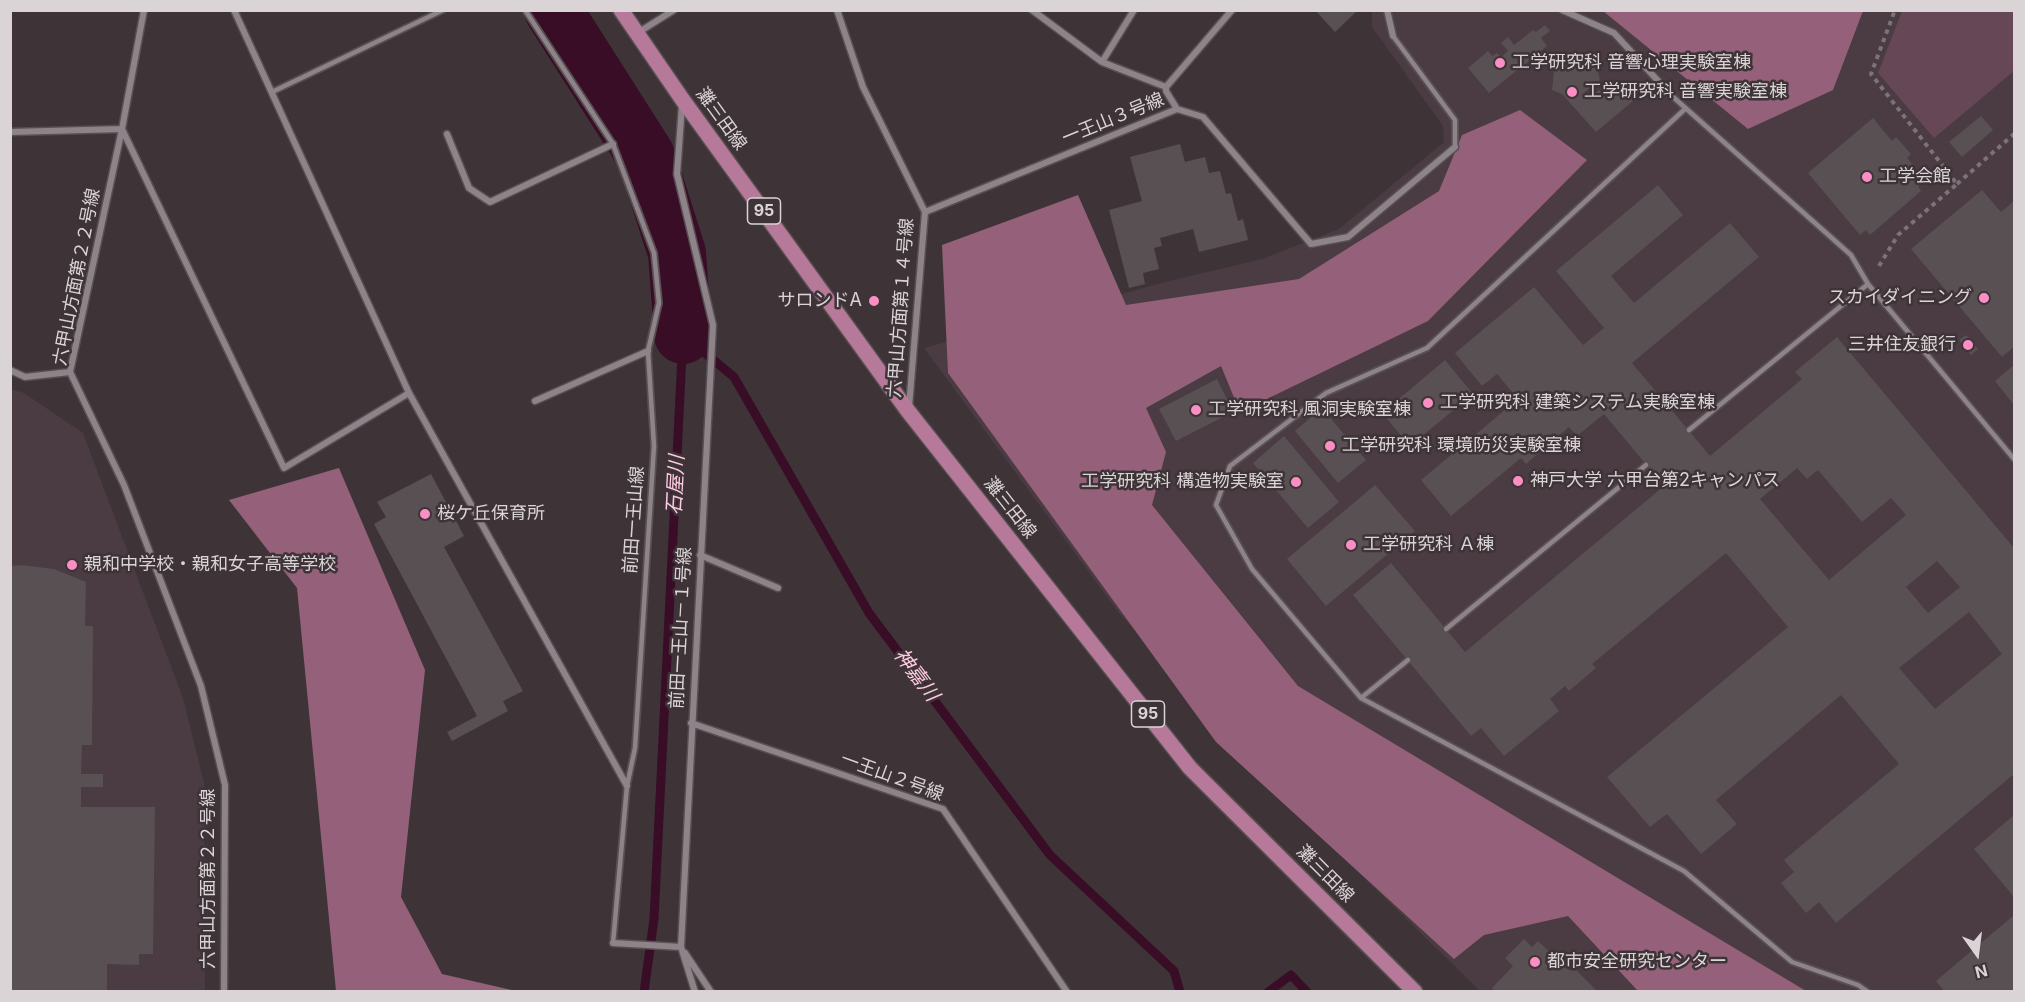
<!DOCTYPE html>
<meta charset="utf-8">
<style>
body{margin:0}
#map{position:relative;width:2025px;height:1002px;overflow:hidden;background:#3e3438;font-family:Inter,sans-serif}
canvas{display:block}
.frame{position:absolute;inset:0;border:12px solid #dad4d7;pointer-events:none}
.north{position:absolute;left:1947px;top:924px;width:60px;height:60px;-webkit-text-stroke:4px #3e3438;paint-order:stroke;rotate:166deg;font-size:16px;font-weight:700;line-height:24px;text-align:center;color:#dad4d7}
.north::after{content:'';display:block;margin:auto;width:21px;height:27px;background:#dad4d7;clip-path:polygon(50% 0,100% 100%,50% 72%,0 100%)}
</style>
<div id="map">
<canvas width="2025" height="1002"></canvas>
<div class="frame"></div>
<div class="north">N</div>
</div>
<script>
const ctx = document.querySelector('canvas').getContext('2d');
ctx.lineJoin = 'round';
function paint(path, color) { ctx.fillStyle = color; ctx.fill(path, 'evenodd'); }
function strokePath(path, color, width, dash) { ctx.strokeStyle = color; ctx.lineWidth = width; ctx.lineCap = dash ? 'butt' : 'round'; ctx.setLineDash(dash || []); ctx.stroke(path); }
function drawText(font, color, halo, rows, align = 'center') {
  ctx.font = font + ' Inter,"Noto Sans JP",sans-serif'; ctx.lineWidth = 5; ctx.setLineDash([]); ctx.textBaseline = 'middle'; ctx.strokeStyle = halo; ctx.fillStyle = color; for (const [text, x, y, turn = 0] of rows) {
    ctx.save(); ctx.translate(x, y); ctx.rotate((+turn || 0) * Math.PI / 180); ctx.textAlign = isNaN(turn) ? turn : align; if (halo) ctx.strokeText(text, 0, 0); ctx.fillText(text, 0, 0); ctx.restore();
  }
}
paint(new Path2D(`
 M1372,11H2014V991H1480L1342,856L1119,613L924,348L1169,281L1262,259L1339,229L1444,142L1443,126L1372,27Z
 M10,389L24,393L83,433L183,698L204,783L205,991H11Z`), '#4b3b42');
paint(new Path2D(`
 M1902,11H2014V71L1934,138L1878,73Z`), '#664756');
paint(new Path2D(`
 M1603,11H1863L1833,90L1748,129Z
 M1520,110L1587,160L1428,321L1240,412L1221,366L1146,408L1166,452L1152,505L1298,686L1806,991H1638L1568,916L1484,935L1454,959L1216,742L948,373L942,245L1078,195L1126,305L1299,279L1439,191L1462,135Z
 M339,468L425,670L401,897L442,974L516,991H336L297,588L229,500Z`), '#956079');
strokePath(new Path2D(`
 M683,335L734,377L869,613L1050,855L1174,971L1180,992
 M644,992L654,919L683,335
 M1268,992L1291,975L1307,992`), '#3a0d27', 9);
strokePath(new Path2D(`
 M553,10L646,156L677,253L683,335`), '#3a0d27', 58);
paint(new Path2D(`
 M1315,10H1358L1335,32Z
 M1545,25L1550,31L1541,38L1547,46L1489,93L1468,68L1488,51L1492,56L1497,53L1501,57L1508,51L1501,43L1508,37L1514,45L1533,30L1536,32Z
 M1565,54L1573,64L1595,62L1600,80L1584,93L1589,99L1599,90L1605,97L1618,85L1633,101L1596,132L1562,94L1552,90L1555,62Z
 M1981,116L1993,130L1962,157L1949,142Z
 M1873,118L1892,141L1896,137L1911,154L1907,158L1926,180L1918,186L1921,191L1870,235L1866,230L1860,235L1808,173Z
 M1180,144L1185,162L1205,157L1209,173L1220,171L1226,194L1231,193L1238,221L1243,219L1248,240L1199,252L1193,229L1160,238L1162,246L1154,248L1159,269L1143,273L1145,284L1129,288L1109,210L1142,201L1130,157Z
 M1658,185L1683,215L1611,276L1634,303L1730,223L1759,257L1632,363L1710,456L1802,379L1795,372L1837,337L2014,548V774L1836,923L1819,902L1806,913L1781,883L1794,872L1784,860L1899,764L1841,695L1716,800L1737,824L1701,854L1667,814L1650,827L1607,777L1788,627L1726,553L1592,664L1596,668L1569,691L1565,686L1550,699L1559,711L1504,756L1481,728L1471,736L1353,595L1391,563L1465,652L1664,486L1604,414L1577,436L1569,427L1526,464L1521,458L1451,516L1421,480L1518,399L1497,374L1482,386L1455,353L1534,287L1583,345L1604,328L1556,271ZM1797,468L1807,479L1818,470L1862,522L1891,498L1906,515L1829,580L1760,499ZM1937,561L1960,587L1928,613L1906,587ZM1969,612L2002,654L1935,709L1899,668Z
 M1982,190L2001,212L2014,201V347L2002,357L1911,249Z
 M1966,335L1978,349L1971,355L1959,340Z
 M1445,360L1473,394L1410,446L1382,413Z
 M2014,365V405L1995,381Z
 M1217,379L1233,412L1176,441L1159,409Z
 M1322,408L1366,460L1338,483L1295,431Z
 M1284,436L1339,502L1308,528L1253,463Z
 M431,474L464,536L444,547L523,691L503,701L508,711L452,741L447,732L477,716L374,524L386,517L377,502Z
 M1375,485L1415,531L1326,606L1287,559Z
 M21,565L54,569L86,582L85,626H93L92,745H82L81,774H103V787H81V807H155L153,954H139V965L107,964V992H10V566Z
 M2013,816L2014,818V897L1974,849Z
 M2014,915V992H1945L1936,981Z
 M1524,939L1532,947L1538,941L1570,971L1574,968L1598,992H1496L1492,988L1513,966L1505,958Z`), '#595054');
const service = new Path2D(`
 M525,10L613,144L654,253L659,303L648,351L654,446L635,748L627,786L613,943
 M1393,36L1455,120V147
 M272,92L443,10
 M1672,96L1851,255L1868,284L2014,459
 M1685,109L1427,348L1326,393L1230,466L1216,505L1252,569L1361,698L1684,871L1792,962L1858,985L1868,992
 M1689,430L1868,284
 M1446,629L1646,465
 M1361,698L1408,660`);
const minor = new Path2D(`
 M144,10L122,129L70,372L124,485L201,686L225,785L224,992
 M234,10L409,393L627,786
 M837,10L863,87L925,212L909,407
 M1387,10L1393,36
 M1562,10L1614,33L1672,96
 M639,32L674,10
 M1102,62L1134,10
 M1166,87L1232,10
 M682,105L677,174L713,325L681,947L695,992
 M1177,109L1203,117L1311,244L1348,237L1455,147
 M10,132L122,129L284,468L409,393
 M447,134L469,188L490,202L613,144
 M925,212L1177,109L1166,91V87L1102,62L1032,10
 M10,370L25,377L70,372
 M535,401L648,351
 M700,555L778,588
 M691,723L943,809L1067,992
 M613,943L681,947
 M685,953L711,992`);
const primary = new Path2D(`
 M621,10L682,99L908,411L1190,768L1415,992`);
strokePath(service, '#575053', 8);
strokePath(minor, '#575053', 9);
strokePath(primary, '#575053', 18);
strokePath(new Path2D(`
 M1957,184L2014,134
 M1879,266L1898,235L1957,184L1871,74L1895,10`), '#7c7377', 4, [4.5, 4.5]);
strokePath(service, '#8e8388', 4.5);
strokePath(minor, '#8e8388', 6);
strokePath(primary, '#b77999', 15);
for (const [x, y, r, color] of [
 [1500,63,6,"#fb8fc5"],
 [1572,92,6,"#fb8fc5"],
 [1867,177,6,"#fb8fc5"],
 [1984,298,6,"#fb8fc5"],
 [874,301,6,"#fb8fc5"],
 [1968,345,6,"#fb8fc5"],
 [1428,403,6,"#fb8fc5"],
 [1196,410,6,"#fb8fc5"],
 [1330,446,6,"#fb8fc5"],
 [1518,481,6,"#fb8fc5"],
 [1296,482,6,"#fb8fc5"],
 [425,514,6,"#fb8fc5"],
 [1351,545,6,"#fb8fc5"],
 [72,565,6,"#fb8fc5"],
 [1535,962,6,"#fb8fc5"]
]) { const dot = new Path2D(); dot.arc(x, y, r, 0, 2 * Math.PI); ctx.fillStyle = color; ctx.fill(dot); strokePath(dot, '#3e3438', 2); }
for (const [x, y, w] of [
 [764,211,33],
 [1148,714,33]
]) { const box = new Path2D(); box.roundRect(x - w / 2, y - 13, w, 26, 4.5); ctx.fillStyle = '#3e3438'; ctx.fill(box); strokePath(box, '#dad4d7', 1.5); }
drawText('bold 16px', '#dad4d7', null, [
 ["95",764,211],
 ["95",1148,714]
]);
drawText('18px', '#dad4d7', '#3e3438', [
 ["工学研究科 音響心理実験室棟",1512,63],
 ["工学研究科 音響実験室棟",1584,92],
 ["工学会館",1879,177],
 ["スカイダイニング",1972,298,"right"],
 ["サロンドA",862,301,"right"],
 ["三井住友銀行",1956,345,"right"],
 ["工学研究科 建築システム実験室棟",1440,403],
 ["工学研究科 風洞実験室棟",1208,410],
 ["工学研究科 環境防災実験室棟",1342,446],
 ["神戸大学 六甲台第2キャンパス",1530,481],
 ["工学研究科 構造物実験室",1284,482,"right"],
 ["桜ケ丘保育所",437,514],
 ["工学研究科 Ａ棟",1363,545],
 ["親和中学校・親和女子高等学校",84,565],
 ["都市安全研究センター",1547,962]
], 'left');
drawText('18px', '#dad4d7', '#3e3438', [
 ["灘三田線",721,119,54],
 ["一王山３号線",1113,119,-22],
 ["六甲山方面第２２号線",77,277,-79],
 ["六甲山方面第１４号線",901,308,-86],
 ["灘三田線",1010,508,52],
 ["前田一王山線",634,520,-86],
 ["前田一王山－１号線",681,628,-87],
 ["一王山２号線",892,777,20],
 ["灘三田線",1325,874,45],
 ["六甲山方面第２２号線",209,879,-90]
]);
drawText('italic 20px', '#fdcae2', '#3e3438', [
 ["石屋川",676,485,-87],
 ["神嘉川",916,675,53]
]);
</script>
